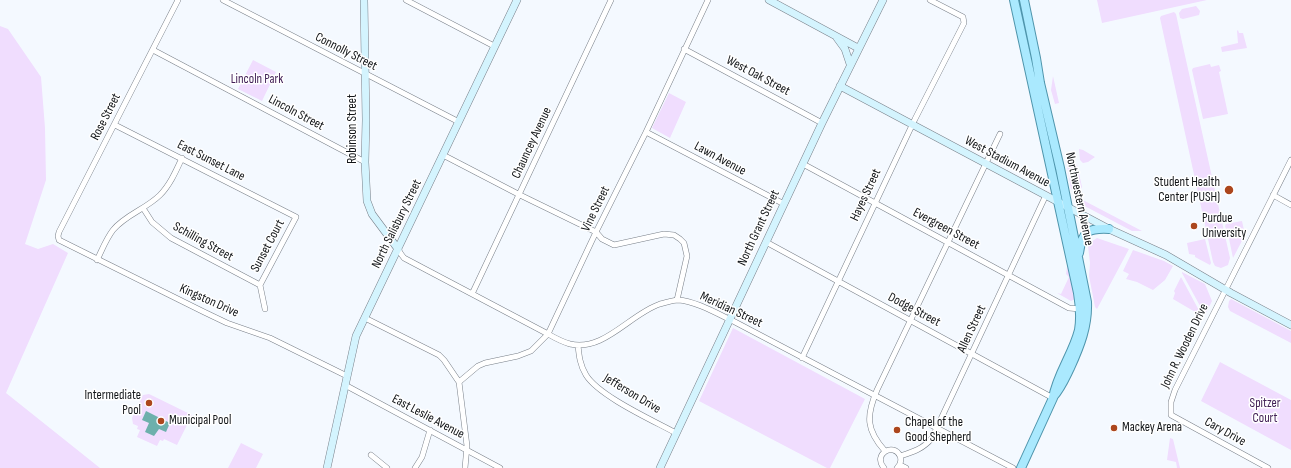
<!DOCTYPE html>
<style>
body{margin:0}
canvas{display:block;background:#f4f9ff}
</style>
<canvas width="1291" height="468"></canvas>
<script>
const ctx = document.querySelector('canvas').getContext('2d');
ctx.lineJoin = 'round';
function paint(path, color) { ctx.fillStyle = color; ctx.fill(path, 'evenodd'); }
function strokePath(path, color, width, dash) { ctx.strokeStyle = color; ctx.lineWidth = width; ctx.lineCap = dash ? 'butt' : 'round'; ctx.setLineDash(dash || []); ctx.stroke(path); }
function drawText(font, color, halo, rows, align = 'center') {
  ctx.font = font + ' "Sofia Sans Condensed",sans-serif'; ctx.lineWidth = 3; ctx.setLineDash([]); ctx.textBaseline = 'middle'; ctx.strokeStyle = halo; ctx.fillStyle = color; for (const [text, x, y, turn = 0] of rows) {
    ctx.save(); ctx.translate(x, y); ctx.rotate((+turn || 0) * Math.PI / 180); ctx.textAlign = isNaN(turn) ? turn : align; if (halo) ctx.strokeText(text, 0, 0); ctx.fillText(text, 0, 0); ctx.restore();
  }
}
paint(new Path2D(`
 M1097,0H1207L1102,23Z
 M1196,6L1200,11L1199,15L1183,19L1180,18L1179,13L1182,9Z
 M1174,12L1176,14L1182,42L1230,258L1228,265L1221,268L1215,266L1213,262L1160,18L1161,16Z
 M0,26L8,29L41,77L45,128L46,180L25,244L38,249L53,244L68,253L6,393L100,468H0Z
 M1238,30L1239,33H1243L1247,48L1222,52L1221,47L1238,43L1237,31Z
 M253,60L276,72L262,101L238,89Z
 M1210,64L1211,67L1219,65L1221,71L1219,72L1228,114L1203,119L1192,70L1193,68Z
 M1053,76L1059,103L1055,104L1051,90Z
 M669,93L686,102L670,138L652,128Z
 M1079,149L1083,150L1095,157L1088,162L1083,163L1080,160Z
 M1066,159L1077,165L1082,187L1078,193L1071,189Z
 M1079,198L1142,231H1132L1077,202Z
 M1242,221L1245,235L1233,258L1227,229H1226L1225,226L1226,224Z
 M1097,238L1129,249L1097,309L1095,307L1089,276L1090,263L1088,246V244Z
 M1205,239L1211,263L1210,265L1195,257V255L1189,254L1187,243Z
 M1133,250L1164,261L1173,266L1165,280L1153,290L1137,282L1126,279L1129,274L1123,271Z
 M1067,267H1068L1075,299L1071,301L1057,293L1061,294L1069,277L1066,274Z
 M1182,272L1205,284L1212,301L1205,315L1182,273Z
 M1181,277L1202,316L1173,299L1175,293L1174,291Z
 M1231,299L1291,331V343L1230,311L1228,307L1229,301Z
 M733,328L865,399L830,468H827L699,401Z
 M1220,362L1291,400V450L1201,401Z
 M149,394L192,415L177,445L164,439L163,441L160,440L157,446L137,437L140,430L137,429L138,426L133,424L132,418L143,395Z
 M1170,438L1173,439L1180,468H1177L1176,462L1167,460Z
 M241,443L263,454L256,468H228Z`), '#f0ddfe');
paint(new Path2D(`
 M146,411L170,423L166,432L159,429L154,436L145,432L149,423L142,420Z`), '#6db0ac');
const street = new Path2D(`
 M178,0L59,232L58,236L59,240L204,312L227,323L270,338L347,376
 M223,0L459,122
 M406,0L494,46
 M684,49L822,123
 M153,50L365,162
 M115,125L296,217L260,285L265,309
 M646,132L784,204
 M443,155L520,195L596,232L602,239L614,245L664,234L674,235L680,239L684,243L687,256L677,300
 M803,164L1069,308L1080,309
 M1273,195L1291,205
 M143,208L152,222L171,238L260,285
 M766,242L1053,398
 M398,249L401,254L404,258L548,334C555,338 563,342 570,344C604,352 630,314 660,304C665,303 673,300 678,300C696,301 718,314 735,322L1013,468
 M97,260C102,250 106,239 113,230C125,215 146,209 160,195C170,185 176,171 182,158
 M472,294L611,0
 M365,318L439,355L444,360L459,382L467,446L465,468
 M578,345C579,356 580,365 586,375C599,396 652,420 676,433
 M802,358L915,119L964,23L963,17L930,0
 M459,382L478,366L485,363L518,356L531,351L548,334L596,232L646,132L708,0
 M345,385L500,468
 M885,451C866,430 866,416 877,390L1000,134
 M371,455L387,468
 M900,456C913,452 923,449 932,438L1046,195
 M900,465L906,468
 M415,468L422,457L430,430
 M884,468C872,454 894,442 900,456C902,461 900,465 897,468
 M1268,468L1171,415V402L1175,390L1291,160`);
const secondary = new Path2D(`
 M364,0L366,120L365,162L367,201L372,214L398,249
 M769,0L858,48
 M837,38L845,49L850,64
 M840,86L1109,229L1166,255L1231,293L1291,325
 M327,468L356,336L517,0
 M660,468L822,123L883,0`);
const primary = new Path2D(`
 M1014,0L1078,293C1080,305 1081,318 1079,330C1073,354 1057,374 1053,398L1021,468
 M1024,0L1036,58L1040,83L1060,168L1087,302C1088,326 1080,346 1070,368C1065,378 1061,388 1053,397
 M1079,253C1082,231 1088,228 1109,229`);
strokePath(street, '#787f88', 6);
strokePath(secondary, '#787f88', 8);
strokePath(primary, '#4f95ac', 10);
strokePath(street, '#fff', 5);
strokePath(secondary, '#d4f4fe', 7);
strokePath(primary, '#aae9fe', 8);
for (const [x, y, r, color] of [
 [1229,190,5,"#ac461d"],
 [1194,226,4,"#ac461d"],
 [149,403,4,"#ac461d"],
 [161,421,4,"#ac461d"],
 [1114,428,4,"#ac461d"],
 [897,430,4,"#ac461d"]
]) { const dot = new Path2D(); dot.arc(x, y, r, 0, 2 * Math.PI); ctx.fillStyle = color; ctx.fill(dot); strokePath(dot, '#fff', 1.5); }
drawText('13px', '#111417', '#fff', [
 ["Connolly Street",346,52,27],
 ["West Oak Street",758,76,28],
 ["Lincoln Street",296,113,28],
 ["Rose Street",106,117,-63],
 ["Robinson Street",353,129,-90],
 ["Chauncey Avenue",532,143,-65],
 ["Lawn Avenue",720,159,28],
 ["East Sunset Lane",211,161,27],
 ["West Stadium Avenue",1007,162,28],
 ["Hayes Street",866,195,-65],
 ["Northwestern Avenue",1079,199,78],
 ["Vine Street",596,209,-64],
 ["North Salisbury Street",397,224,-64],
 ["North Grant Street",759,228,-65],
 ["Evergreen Street",946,229,28],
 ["Schilling Street",203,242,29],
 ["Sunset Court",268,246,-62],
 ["Kingston Drive",209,301,24],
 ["Meridian Street",731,310,25],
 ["Dodge Street",914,310,28],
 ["Allen Street",972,329,-65],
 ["John R. Wooden Drive",1185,346,-64],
 ["Jefferson Drive",632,394,31],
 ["East Leslie Avenue",428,417,28],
 ["Cary Drive",1225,432,29]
]);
drawText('13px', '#432157', '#fff', [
 ["Lincoln Park",257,80],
 ["Spitzer",1265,404],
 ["Court",1265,419]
]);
drawText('13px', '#111417', '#fff', [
 ["Student Health",1220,183,"right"],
 ["Center (PUSH)",1220,198,"right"],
 ["Purdue",1202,219],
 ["University",1202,234],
 ["Intermediate",141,396,"right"],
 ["Pool",141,411,"right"],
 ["Municipal Pool",169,421],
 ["Chapel of the",905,423],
 ["Good Shepherd",905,438],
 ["Mackey Arena",1122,428]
], 'left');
</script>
